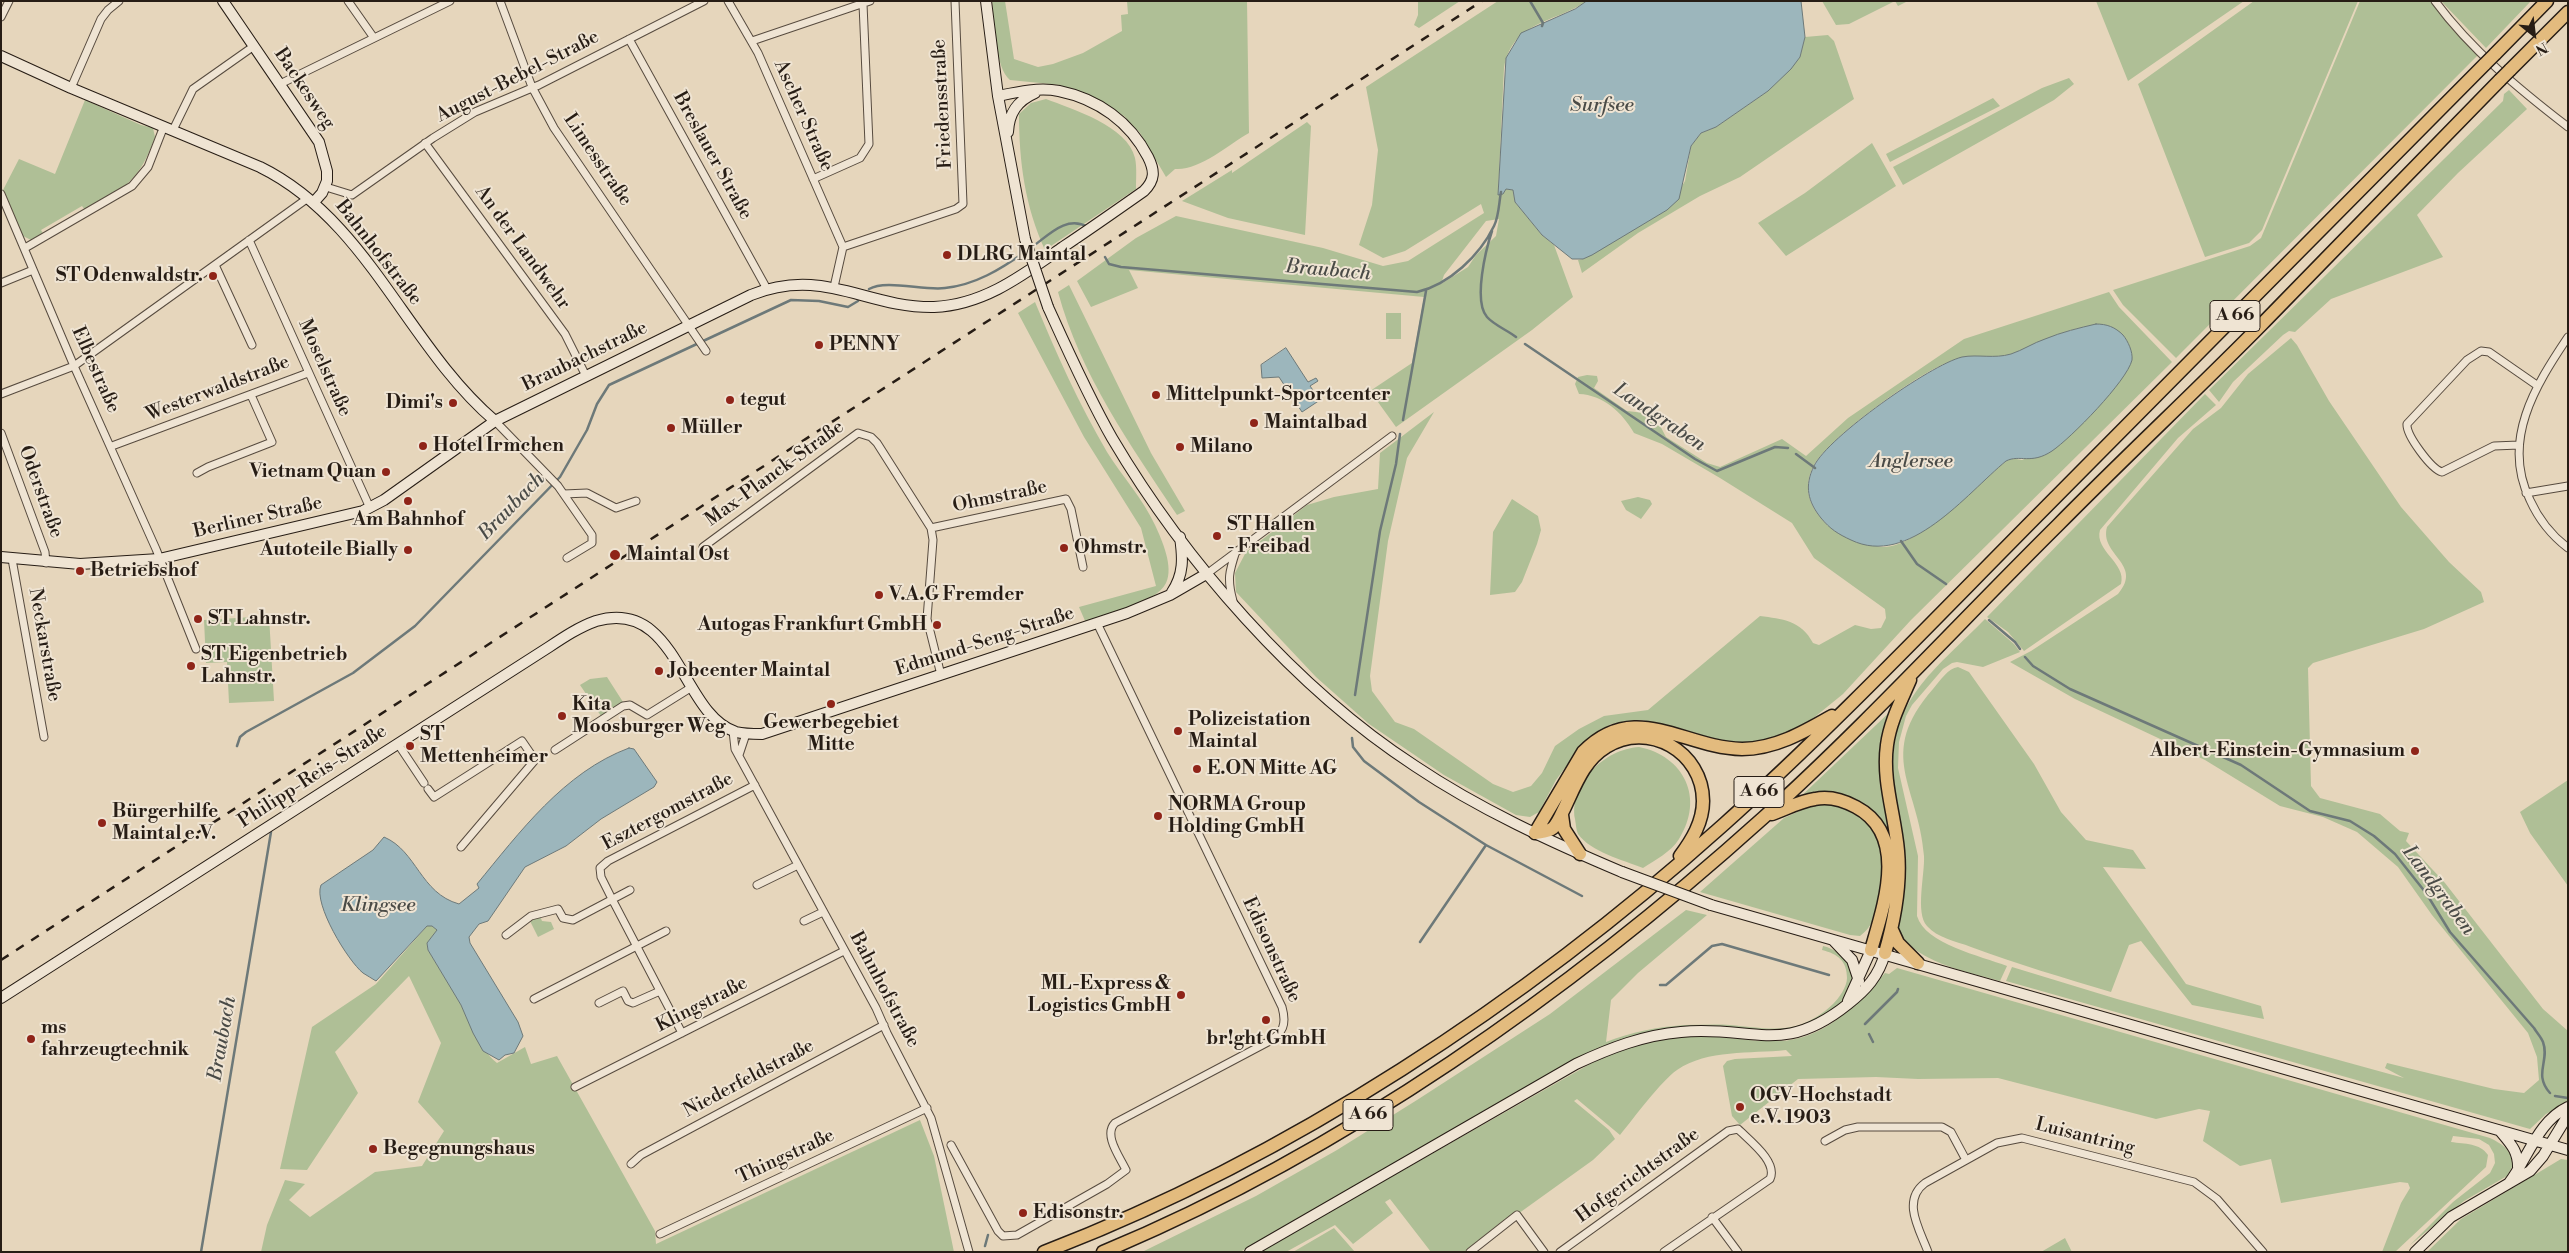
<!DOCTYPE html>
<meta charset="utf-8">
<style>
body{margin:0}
#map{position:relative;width:2569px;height:1253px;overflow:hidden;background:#e6d6bc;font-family:"Libre Bodoni",serif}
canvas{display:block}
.frame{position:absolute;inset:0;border:2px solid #271d15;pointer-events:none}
.north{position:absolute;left:2509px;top:10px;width:50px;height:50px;-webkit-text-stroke:4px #efe4d3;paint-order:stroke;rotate:151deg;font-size:14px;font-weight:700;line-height:20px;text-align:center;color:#271d15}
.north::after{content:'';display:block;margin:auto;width:18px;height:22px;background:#271d15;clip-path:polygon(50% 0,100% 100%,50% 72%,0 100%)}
</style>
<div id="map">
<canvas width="2569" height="1253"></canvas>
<div class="frame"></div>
<div class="north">N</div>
</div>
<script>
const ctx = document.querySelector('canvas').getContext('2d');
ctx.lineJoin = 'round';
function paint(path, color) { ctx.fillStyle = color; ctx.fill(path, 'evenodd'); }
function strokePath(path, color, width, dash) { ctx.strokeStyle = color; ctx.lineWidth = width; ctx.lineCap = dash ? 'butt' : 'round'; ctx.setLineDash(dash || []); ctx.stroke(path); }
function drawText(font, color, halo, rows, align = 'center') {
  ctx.font = font + ' "Libre Bodoni",serif'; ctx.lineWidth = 4; ctx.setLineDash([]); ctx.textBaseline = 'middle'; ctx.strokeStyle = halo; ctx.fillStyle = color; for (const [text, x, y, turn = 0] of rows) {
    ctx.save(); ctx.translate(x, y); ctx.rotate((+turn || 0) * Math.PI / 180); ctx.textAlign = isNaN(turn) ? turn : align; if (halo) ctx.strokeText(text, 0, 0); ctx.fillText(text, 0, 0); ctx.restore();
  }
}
paint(new Path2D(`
 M992,1H1005L1014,59L1038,67L1053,64L1083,53L1122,31L1121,15L1128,14L1127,1H1247L1249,133C1228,145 1199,171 1175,169L1166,177L1140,133L1124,116L1093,98L1060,85L1010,80C995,68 994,21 992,1Z
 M1418,1H1460L1419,28L1414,25L1418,15Z
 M1498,1H1587C1553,24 1513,20 1504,68L1498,195L1506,189L1513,190L1515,202L1542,235L1554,245L1573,297L1532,330L1396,427L1370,391L1412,363L1424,297L1129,270L1138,288L1091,307L1077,281L1136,238L1176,216L1323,248L1383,266L1408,261L1484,213L1481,204L1405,251L1383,258L1359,245L1372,205L1378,150L1366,87ZM1499,219L1496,236L1476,255L1468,267L1441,284L1444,275L1486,221Z
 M1822,1H1908L1898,6L1895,1L1849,24L1836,25Z
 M2096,1H2244L2128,81Z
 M2254,1H2358L2262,230L2249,243L2205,257L2138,84Z
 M2360,1H2430L2451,28L2478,55L2176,358L2123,305L2113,290L2250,246L2261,238Z
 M2441,1H2531L2486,48Z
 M1828,35L1834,41L1854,99L1740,177L1700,196L1638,233L1582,273L1578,260L1583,259L1667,210L1685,181L1691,146L1701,133L1716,127L1768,91L1800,57L1805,37Z
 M2069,78L2074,84L2054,100L1903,185L1893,167L2042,88Z
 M2509,90L2527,109L2458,173L2417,215L2443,257L2331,299L2295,332L2289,331L2283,335L2233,382L2219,402L2209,390L2503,101L2504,94Z
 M1993,98L2000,106L1890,162L1886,154Z
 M1046,99C1072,109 1128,126 1135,158C1137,167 1136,179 1136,189L1045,250C1025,206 1019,162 1019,114L1031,103Z
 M85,100L141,125L153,128L155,137C139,181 126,188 85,210L82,206L41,230L44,235L33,241L23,236L3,190L19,159L55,174Z
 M1307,122L1311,126L1305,235L1228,218L1182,201L1232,170V173Z
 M1872,143L1896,186L1786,256L1758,223L1805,193Z
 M1069,285L1151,453L1185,511L1177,515C1131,446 1080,374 1058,292Z
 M2109,292L2119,307L2172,362L1911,620L1843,694L1811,720L1783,735L1758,743L1716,741L1643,720L1611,724L1584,742L1556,780L1539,812L1530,817L1516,815L1444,775L1369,724L1316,677L1236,592L1235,573L1246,552L1307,505L1334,497L1378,489L1380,453L1434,412L1407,458L1388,541L1370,676L1372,691L1395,722L1414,729L1493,784L1513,792L1531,786L1542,773L1555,746L1579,729L1604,716L1648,710L1760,616C1782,619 1801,620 1813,643L1819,645L1855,625L1871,629L1881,628L1886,618L1885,609L1814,558L1792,523L1720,478L1662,444L1634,433C1622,412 1603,395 1579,394L1575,384L1578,377L1587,375L1597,376L1598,381L1594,388L1627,411L1644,413L1656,418L1666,437L1707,463L1720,467L1782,439L1806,456L1848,418L1964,339ZM2079,328L2120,333L2129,345L2132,359L2123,376L2066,439L2022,460L2011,458L2006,461C1979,483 1917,548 1883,547C1876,547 1866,542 1858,539C1840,534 1832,532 1820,517C1807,501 1804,484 1814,465C1830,437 1921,370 1952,361C1972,354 1992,360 2012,354C2034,346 2055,334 2079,328Z
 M1035,302C1056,353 1079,404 1107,452C1122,476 1143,499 1155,525C1162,540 1174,567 1166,583C1156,603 1107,615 1086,623L1079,607L1156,586L1141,528L1084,437L1018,313Z
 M1386,313H1401V339H1386Z
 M2291,338L2297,345L2329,401L2401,507L2449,562L2481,592L2484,602L2424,629L2313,663L2308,668L2311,786L2320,798L2380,814L2400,831L2409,833L2406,841L2445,883L2543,1009L2568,1031V1102L2546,1114L2530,1129L2006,981L2012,967L2117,999L2404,1078L2385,1068L2387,1063L2494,1089L2524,1093L2539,1080L2537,1057L2528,1033L2432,915L2398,867L2357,832L2323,817L2280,806L2205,760L2075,699L2010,662L2031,651L2118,594C2144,564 2099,555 2107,527L2193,429L2221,408L2248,374Z
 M2205,394L2216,405L2178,438L2100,530C2094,551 2127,563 2121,584L2024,651L2008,632L1987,617Z
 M1638,497L1650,500L1652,504L1641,519L1626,510L1621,501Z
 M1512,499L1538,516L1541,530L1537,544L1522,582L1515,592L1490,595L1493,532Z
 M269,616L274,701L229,703L227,662L206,663L204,620Z
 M1985,619L2014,644L2020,652L1983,667L1957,662L1952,663L1943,669L1912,705L1906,716L1899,742L1898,768L1918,856L1917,916C1925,944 1981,956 2007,966L2000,981C1969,972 1911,962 1898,928L1890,768C1895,695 1937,668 1985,619Z
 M1958,667L1969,672L2034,764L2061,812L2086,840L2133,850L2146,869L2103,867L2186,984L2261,1006L2264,1019L2192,1005L2141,941L2129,945L2111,992C2064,978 2017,964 1971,947C1956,941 1937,938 1927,926C1915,913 1925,874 1924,856C1919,786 1875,755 1933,689C1940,681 1948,668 1958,667Z
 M607,677L623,702L601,716L580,685L590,679Z
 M1895,707L1882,758L1885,811L1894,846L1855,801L1797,800Z
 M1639,747C1684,756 1705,798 1679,839C1671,852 1655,860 1643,868C1623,860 1591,852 1578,834C1576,830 1576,824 1575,819C1569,783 1605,749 1639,747Z
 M2568,780V886L2530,833L2520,812Z
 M1817,803C1875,803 1889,847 1879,896C1876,912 1874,926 1860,936L1850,935L1700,892L1784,818Z
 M1686,910L1707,915L1638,973L1611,1000L1606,1042C1631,1032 1658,1027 1684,1025C1699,1025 1715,1024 1730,1025C1772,1029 1799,1036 1833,1004C1839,998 1847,987 1847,978C1847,961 1838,954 1822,950L1823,946C1835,949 1848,957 1851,969C1858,993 1829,1019 1808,1025C1781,1033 1753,1033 1725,1035C1691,1036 1656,1038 1622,1040L1607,1045L1525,1088L1240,1252H1142L1256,1196L1337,1150L1417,1100L1550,1014Z
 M540,916L542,921L551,922L554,929L538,937L530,921Z
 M427,926H432L438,930L427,943L428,950C439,969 452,987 462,1007C474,1030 476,1045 497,1063L525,1047L531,1064L557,1056L655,1231L656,1244L920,1120L934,1156L954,1252H261L267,1225L285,1180L305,1184L289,1200L310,1217L375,1172L422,1166L444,1131L418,1102L441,1043L409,976L335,1052L358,1093L307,1170L280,1169L312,1027L376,984Z
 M1897,968L2490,1138C2504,1145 2513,1151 2512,1167L2507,1176L2464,1201L2410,1245L2453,1202L2490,1173L2495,1163L2494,1154L2489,1145L2479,1139L2453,1136L2451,1142C2465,1144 2480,1143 2488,1155L2486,1167L2395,1252H2382L2401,1203L2410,1188L2408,1183L2400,1182L2281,1203L2271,1159L2240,1166L2203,1141L2210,1111L2199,1109L2156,1119L1998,1078L1918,1079L1876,1077L1798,1079L1740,1125L1732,1116L1723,1066L1727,1061L1735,1059L1792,1056L1786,1050C1750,1054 1708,1049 1677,1070C1661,1081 1634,1118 1620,1135L1577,1099L1574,1101L1609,1130L1615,1139L1593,1160L1465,1252H1431L1390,1199L1385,1202L1393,1213L1353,1244L1335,1225L1286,1252H1259L1597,1060C1627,1047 1658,1037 1692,1036C1721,1035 1750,1042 1779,1041C1824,1040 1858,1004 1885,973L1889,974Z
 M2561,1159L2568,1160V1252H2427L2461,1219Z
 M1334,1228L1355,1252H1293Z
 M2065,1238L2072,1252H2041Z`), '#afbf96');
const water = new Path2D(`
 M1587,1H1801L1805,37L1800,57L1791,69L1768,91L1716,127L1701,133L1691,146L1679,199L1667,210L1592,255L1583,259H1572L1542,235L1515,202L1513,190L1506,189L1503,194L1498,195L1506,58L1521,33L1575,9Z
 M2096,324C2107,324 2115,327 2123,335C2128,341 2133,352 2132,360C2127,381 2071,438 2052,451C2031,465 2020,454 2006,461C1966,494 1909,568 1851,540C1838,534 1830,529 1821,518C1808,502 1804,486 1814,466C1828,437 1930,365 1962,357C1978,354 1994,359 2011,354C2023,350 2033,343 2045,339C2062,332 2079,328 2096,324Z
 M1286,348L1308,382L1316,378L1318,381L1310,386L1320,400L1302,412L1279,377L1262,378L1261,365Z
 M629,748L634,749L657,782L654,787L601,819L566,846L525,867L488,921L479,924L469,937L470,943L518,1022L523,1036L514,1053L505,1055L499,1060L483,1051L473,1033L461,1005L428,950L427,943L437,930L432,926H427L376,981C372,978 367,976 363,973C348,961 313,904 321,885L373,850L384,837C417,851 420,893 459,904L479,888L477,884C519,833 564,772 629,748Z`);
paint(water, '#9cb6bc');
strokePath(water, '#6d7979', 1);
strokePath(new Path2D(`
 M1530,1L1543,23L1542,26
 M1492,231C1486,249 1473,301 1487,317C1494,325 1507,330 1516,337
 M1032,247C1049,235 1066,215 1088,227
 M1105,257L1109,264L1121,267L1417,292C1449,285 1480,255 1494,226C1499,216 1499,202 1501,192
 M869,289C886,279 924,291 945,288C975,285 1001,269 1025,252
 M1525,344L1695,459L1717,471L1775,447L1788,448
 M1403,420L1426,291
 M1796,454L1815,468
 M1901,541L1917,564L1946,584
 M1989,620L2015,642L2020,649
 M2025,657L2033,666L2070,689L2241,765L2310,811L2350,821L2374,836L2395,854L2426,893L2450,932L2534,1028C2537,1033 2541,1037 2543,1042C2550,1061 2533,1074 2550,1093
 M1355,695L1380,531L1396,464L1400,434
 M1352,738L1353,747L1364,761L1419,802L1486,845L1420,942
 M237,746L240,737L246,732L353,673L415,626L560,477L587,430L597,404L609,385L791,300L819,301L848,307L858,301
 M1486,845L1582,896
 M1660,985H1666L1712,946L1722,944L1829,975
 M1865,1024L1897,992L1898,989
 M1869,1034L1873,1042
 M2555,1096L2568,1098
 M985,1246L988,1235
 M201,1252L271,832`), '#6d7979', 2.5);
const street = new Path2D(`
 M348,1L374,38
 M500,1L532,87L554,128L706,351
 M728,1L758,53L843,247
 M2435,1C2471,50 2520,90 2568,127
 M1,17L9,1
 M629,39L767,289
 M752,41L870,1
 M280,84L450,1
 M71,88L101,19L108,10L119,1
 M173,130L193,89L254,46
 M425,143L565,334L586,376
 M813,179L860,158L869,144L863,4
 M326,187L352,195L433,138L475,112L539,85L704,1
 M1,194L74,366L156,549L196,649
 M249,240L370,508
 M25,248L132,186L148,167L164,126
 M215,265L252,345
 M1,283L33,270
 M834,287L843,247L956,209L963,204L955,1
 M2568,337C2535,386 2501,441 2530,500C2539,520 2551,535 2568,548
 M1,394L74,366L308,198
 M495,421L558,486L592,535V543L567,558
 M1,433L45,552L46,563
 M2519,445L2494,446L2442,472C2431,469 2406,435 2407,424L2467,360L2481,351L2489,352L2538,386
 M112,446L308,373
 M197,473L208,467L272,442L251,395
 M2526,493L2568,486
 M564,494L587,493L616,508L636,501
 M931,528L1066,499L1071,509L1083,567
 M703,547L858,433L871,437L877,443L931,528L933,540L927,619L941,675
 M12,559L44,737
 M1208,573L1392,436
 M1233,601C1227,579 1229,572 1236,551
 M733,731L735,749L876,1008L887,1033L931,1118L969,1252
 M398,744L424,783
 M555,750L623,706L630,705L647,715L692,687
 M739,755L746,734
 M428,789L434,797L522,741L535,760L461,847
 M757,885L798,865
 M804,921L823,912
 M506,935L531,916L558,909L563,918L573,920L630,890
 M534,999L666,931
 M599,1003L623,991L628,1001L633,1003L660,991
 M682,1033L612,899L601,877L600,868L608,861L755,785
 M575,1087L844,951
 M1825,1141L1845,1130L1858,1127H1942L1951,1132L1966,1160
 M951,1145L998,1231L1003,1236L1017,1235L1107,1184L1126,1170C1120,1157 1103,1135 1115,1123L1268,1042C1283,1033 1287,1025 1282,1007L1097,623
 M631,1164L641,1155L884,1025
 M1712,1217L1738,1252
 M660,1234L927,1108
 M1470,1252L1517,1215L1544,1252
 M1560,1252L1728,1131L1738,1129C1750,1141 1778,1162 1770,1179L1664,1252
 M1928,1252C1920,1230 1901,1201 1925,1183L1997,1143L2022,1138L2194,1182L2217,1199L2263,1252`);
const secondary = new Path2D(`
 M223,1L319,142L327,171V181L322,193L314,202
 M986,1L998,96L1025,239
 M1,56L71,88L260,167C368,220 407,346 495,421
 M1008,132C1009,113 1017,101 1035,93
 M1048,307C1068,351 1088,396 1112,438C1184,560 1295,688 1415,766C1479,809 1551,842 1622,872
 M1,557L80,564L159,559L363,511L384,500L495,421L751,295C824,266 865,308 934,307C984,305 1023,275 1063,247C1090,229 1117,210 1144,191C1155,180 1155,171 1148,157C1130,122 1098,99 1059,91C1039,87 1017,92 998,96
 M1172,592C1184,574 1183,558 1180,537
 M1711,905L2568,1150
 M1833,940L1852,960L1859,981
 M1,998L549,647C564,637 579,627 596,621C678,597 681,715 736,732C744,734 753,734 762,734L1127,613L1170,595L1208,573
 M1848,1001L1871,950
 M2500,1131C2511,1144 2519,1152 2518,1170
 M2509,1183C2528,1158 2538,1121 2568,1107
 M1250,1252L1576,1064C1610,1048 1644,1035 1681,1032C1753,1025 1782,1057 1848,1004C1866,990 1879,976 1885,953
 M2415,1252L2451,1217L2530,1171L2543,1156L2568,1115`);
const highway = new Path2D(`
 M2495,54L2547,1
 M2510,70L2568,12
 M1772,814C1786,809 1800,801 1815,799C1829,796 1843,800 1856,807C1909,835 1884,905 1871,950
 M1562,815L1564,829L1580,854
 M1535,833L1583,752C1635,699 1683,748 1742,749C1775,749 1804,732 1832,716
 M1535,833C1541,832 1548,832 1553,828C1558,823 1561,815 1564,809C1575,786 1584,760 1606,747C1648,720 1703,752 1703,801C1703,822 1692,840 1680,856
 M1892,930L1898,943L1918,963
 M1885,953C1894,922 1901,884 1898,851C1895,815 1882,781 1887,745C1890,722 1901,701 1910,680
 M1044,1252C1288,1159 1528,1000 1722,826C1830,729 1930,624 2032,521C2183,369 2334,217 2485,64
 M1103,1252C1343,1152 1571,991 1763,818C1866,725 1960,622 2058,525C2125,457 2195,392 2262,324C2342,243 2421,161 2500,80`);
strokePath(street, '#574b3f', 9);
strokePath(secondary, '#271d15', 12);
strokePath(highway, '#271d15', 15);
strokePath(street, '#efe4d3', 7);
strokePath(secondary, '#efe4d3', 10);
strokePath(highway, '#e3bb7e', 12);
strokePath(new Path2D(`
 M1,960L1482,1`), '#271d15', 2.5, [9, 9]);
const secondaryBridge = new Path2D(`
 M1025,239L1048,307
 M1622,872L1711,905`);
const highwayBridge = new Path2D(`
 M2485,64L2495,54
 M2500,80L2510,70`);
strokePath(secondaryBridge, '#271d15', 12, []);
strokePath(highwayBridge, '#271d15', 15, []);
strokePath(secondaryBridge, '#efe4d3', 10);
strokePath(highwayBridge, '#e3bb7e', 12);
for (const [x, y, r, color] of [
 [947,255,5,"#8f2418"],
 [213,276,5,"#8f2418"],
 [819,345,5,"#8f2418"],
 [1156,395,5,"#8f2418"],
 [730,400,5,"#8f2418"],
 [453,403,5,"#8f2418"],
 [1254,423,5,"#8f2418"],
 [671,428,5,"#8f2418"],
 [423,446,5,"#8f2418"],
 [1180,447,5,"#8f2418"],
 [386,472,5,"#8f2418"],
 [408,501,5,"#8f2418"],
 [1217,536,5,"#8f2418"],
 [1064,548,5,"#8f2418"],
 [408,550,5,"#8f2418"],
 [615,555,6,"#8f2418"],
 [80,571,5,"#8f2418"],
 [879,595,5,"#8f2418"],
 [198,619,5,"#8f2418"],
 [937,625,5,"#8f2418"],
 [191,666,5,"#8f2418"],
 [659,671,5,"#8f2418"],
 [831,704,5,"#8f2418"],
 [562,716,5,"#8f2418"],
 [1178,731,5,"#8f2418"],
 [410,746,5,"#8f2418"],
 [2415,751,5,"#8f2418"],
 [1197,769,5,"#8f2418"],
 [1158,816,5,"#8f2418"],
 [102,823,5,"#8f2418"],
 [1181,995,5,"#8f2418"],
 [1266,1020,5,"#8f2418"],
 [31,1039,5,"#8f2418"],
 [1740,1107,5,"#8f2418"],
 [373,1149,5,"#8f2418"],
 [1023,1213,5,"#8f2418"]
]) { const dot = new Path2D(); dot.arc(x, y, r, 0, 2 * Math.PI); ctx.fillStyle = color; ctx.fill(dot); strokePath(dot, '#efe4d3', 2); }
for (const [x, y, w] of [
 [2235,316,50],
 [1759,792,50],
 [1368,1115,50]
]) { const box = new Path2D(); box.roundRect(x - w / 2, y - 15.5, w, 31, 4); ctx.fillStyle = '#efe4d3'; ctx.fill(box); strokePath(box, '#271d15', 1); }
drawText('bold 18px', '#271d15', null, [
 ["A 66",2235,316],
 ["A 66",1759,792],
 ["A 66",1368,1115]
]);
drawText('19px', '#271d15', '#efe4d3', [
 ["August-Bebel-Straße",518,77,-27],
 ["Backesweg",304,89,56],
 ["Friedensstraße",943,104,-93],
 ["Ascher Straße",803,116,66],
 ["Breslauer Straße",712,156,61],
 ["Limesstraße",597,160,56],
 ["An der Landwehr",522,248,54],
 ["Bahnhofstraße",378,253,52],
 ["Braubachstraße",585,357,-26],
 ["Moselstraße",324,368,66],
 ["Elbestraße",95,370,66],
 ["Westerwaldstraße",218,389,-21],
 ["Max-Planck-Straße",775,474,-36],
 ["Oderstraße",40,492,70],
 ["Ohmstraße",1000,497,-12],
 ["Berliner Straße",258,518,-13],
 ["Edmund-Seng-Straße",985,642,-18],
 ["Neckarstraße",44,645,80],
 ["Philipp-Reis-Straße",313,777,-33],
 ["Esztergomstraße",668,812,-28],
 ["Edisonstraße",1271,950,65],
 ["Bahnhofstraße",884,990,62],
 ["Klingstraße",702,1005,-27],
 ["Niederfeldstraße",749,1079,-28],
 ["Luisantring",2085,1137,14],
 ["Thingstraße",786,1157,-25],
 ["Hofgerichtstraße",1638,1176,-36]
]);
drawText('bold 19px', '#271d15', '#efe4d3', [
 ["DLRG Maintal",957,255],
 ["ST Odenwaldstr.",203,276,"right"],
 ["PENNY",829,345],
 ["Mittelpunkt-Sportcenter",1166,395],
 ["tegut",740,400],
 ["Dimi's",443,403,"right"],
 ["Maintalbad",1264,423],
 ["Müller",681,428],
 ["Hotel Irmchen",433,446],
 ["Milano",1190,447],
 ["Vietnam Quan",376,472,"right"],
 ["Am Bahnhof",408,520,"center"],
 ["ST Hallen",1227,525],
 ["- Freibad",1227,547],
 ["Ohmstr.",1074,548],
 ["Autoteile Bially",398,550,"right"],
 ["Maintal Ost",626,555],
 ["Betriebshof",90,571],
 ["V.A.G Fremder",889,595],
 ["ST Lahnstr.",208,619],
 ["Autogas Frankfurt GmbH",927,625,"right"],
 ["ST Eigenbetrieb",201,655],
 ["Lahnstr.",201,677],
 ["Jobcenter Maintal",669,671],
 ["Kita",572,705],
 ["Moosburger Weg",572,727],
 ["Polizeistation",1188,720],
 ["Maintal",1188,742],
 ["Gewerbegebiet",831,723,"center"],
 ["Mitte",831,745,"center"],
 ["ST",420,735],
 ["Mettenheimer",420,757],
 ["Albert-Einstein-Gymnasium",2405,751,"right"],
 ["E.ON Mitte AG",1207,769],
 ["NORMA Group",1168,805],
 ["Holding GmbH",1168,827],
 ["Bürgerhilfe",112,812],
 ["Maintal e.V.",112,834],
 ["ML-Express &",1171,984,"right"],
 ["Logistics GmbH",1171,1006,"right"],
 ["ms",41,1028],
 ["fahrzeugtechnik",41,1050],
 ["br!ght GmbH",1266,1039,"center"],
 ["OGV-Hochstadt",1750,1096],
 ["e.V. 1903",1750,1118],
 ["Begegnungshaus",383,1149],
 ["Edisonstr.",1033,1213]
], 'left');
drawText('italic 20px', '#4a4b47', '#efe4d3', [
 ["Surfsee",1602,106],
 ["Braubach",1328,271,5],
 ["Landgraben",1659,418,34],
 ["Anglersee",1911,462],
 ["Braubach",512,507,-46],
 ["Landgraben",2438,891,53],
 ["Klingsee",378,906],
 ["Braubach",223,1039,-80]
]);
</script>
